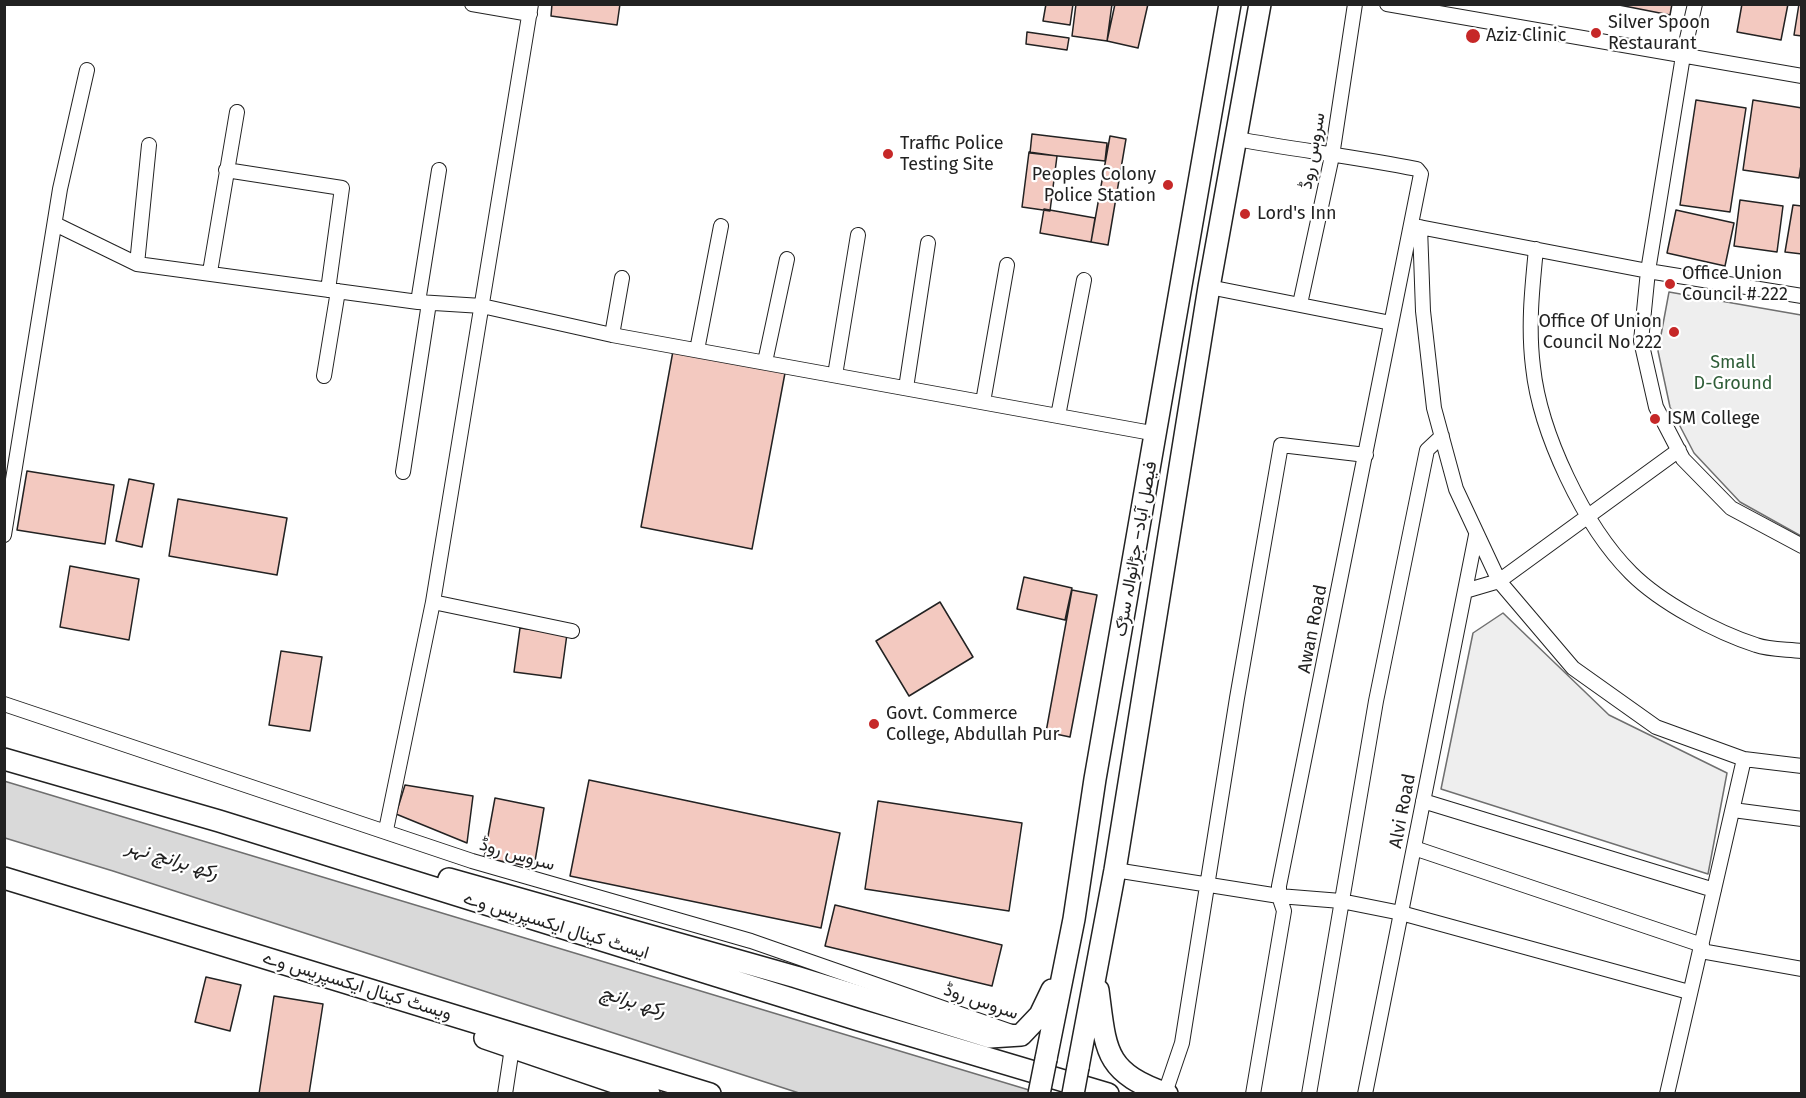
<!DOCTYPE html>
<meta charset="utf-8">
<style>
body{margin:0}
#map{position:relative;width:1806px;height:1098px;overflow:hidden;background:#fff;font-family:"Fira Sans",sans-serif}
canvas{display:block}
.frame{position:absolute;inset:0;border:6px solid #222;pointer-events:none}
</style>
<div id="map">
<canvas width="1806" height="1098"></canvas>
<div class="frame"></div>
</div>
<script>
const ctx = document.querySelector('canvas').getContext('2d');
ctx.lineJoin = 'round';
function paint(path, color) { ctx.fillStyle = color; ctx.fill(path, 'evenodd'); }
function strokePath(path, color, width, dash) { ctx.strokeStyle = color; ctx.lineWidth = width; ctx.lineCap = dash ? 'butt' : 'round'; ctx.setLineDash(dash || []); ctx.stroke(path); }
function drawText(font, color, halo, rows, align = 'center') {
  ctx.font = font + ' "Fira Sans",Vazirmatn,sans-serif'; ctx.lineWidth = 4.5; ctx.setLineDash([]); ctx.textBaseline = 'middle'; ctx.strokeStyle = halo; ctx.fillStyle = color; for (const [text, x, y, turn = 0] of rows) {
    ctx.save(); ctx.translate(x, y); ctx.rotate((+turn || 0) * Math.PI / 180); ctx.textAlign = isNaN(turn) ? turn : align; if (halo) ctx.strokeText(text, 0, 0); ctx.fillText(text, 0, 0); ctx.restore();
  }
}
const green = new Path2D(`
 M1669,292L1801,315V536L1740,502L1694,453L1670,407L1658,351Z
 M1503,613L1609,715L1727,773L1708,874L1441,789L1473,633Z`);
paint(green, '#eee');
strokePath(green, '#6f6f6f', 1.5);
const water = new Path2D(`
 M4,781L1039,1093H799L113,871L5,838Z`);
paint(water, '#d9d9d9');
strokePath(water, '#6f6f6f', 1.5);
const building = new Path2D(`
 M552,4H620L617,25L551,16Z
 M1046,4H1073L1070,25L1043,21Z
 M1076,4H1112L1107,41L1072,36Z
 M1115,4H1148L1138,48L1107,41Z
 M1614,4H1672L1670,15Z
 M1742,4H1788L1781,40L1737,32Z
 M1799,4H1802V36L1794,35Z
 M1027,32L1069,38L1067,50L1026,44Z
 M1696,100L1746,108L1730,212L1680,205Z
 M1753,100L1802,108V158L1799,178L1743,170Z
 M1032,134L1107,143L1105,161L1030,153Z
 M1110,136L1126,139L1108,245L1091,242Z
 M1029,152L1057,156L1050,211L1022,207Z
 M1740,200L1783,206L1777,252L1734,246Z
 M1793,205L1802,206V254L1785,252Z
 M1044,209L1095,218L1091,242L1040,233Z
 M1676,210L1734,223L1725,266L1667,253Z
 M673,351L785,373L752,549L641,527Z
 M27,471L114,485L105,544L17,530Z
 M129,479L154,484L142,547L116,541Z
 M178,499L287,518L277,575L169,556Z
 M70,566L139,579L129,640L60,627Z
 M1024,577L1072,588L1065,620L1017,609Z
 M1072,590L1097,595L1070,737L1046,732Z
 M940,602L973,657L909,696L876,641Z
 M520,628L567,634L561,678L514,672Z
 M281,651L322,657L310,731L269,725Z
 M589,780L840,833L821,928L570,876Z
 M405,785L473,796L467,843L396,814Z
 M495,798L544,808L534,867L484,858Z
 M878,801L1022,823L1009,911L865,889Z
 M835,905L1002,945L992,986L825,946Z
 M206,977L241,985L230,1031L195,1022Z
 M274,996L323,1004L309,1094H259Z`);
paint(building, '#f3c9c0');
strokePath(building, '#222', 1.5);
const minor = new Path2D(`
 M472,4L530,14
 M1387,4L1802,76
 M1695,4L1683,56L1648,271L1641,341L1656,407L1683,459L1731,508L1802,546
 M1237,139C1297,150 1357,157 1417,169L1421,174L1279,886V896L1284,911L1253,1094
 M226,170L342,188L328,290
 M55,224L137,264L418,302L482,306L612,335L1157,434
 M1414,226L1648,271L1802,296
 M1420,227L1423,311L1434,408L1456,489L1499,581L1573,668L1656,727L1744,759L1802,766
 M1536,249C1532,289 1528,327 1533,367C1540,433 1584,526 1631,573C1661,603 1716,632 1756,645C1770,650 1787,649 1802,651
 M137,264L149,145
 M210,272L237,112
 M1209,287L1391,323
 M418,302L439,170
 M1300,304L1332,156L1355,4
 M612,335L622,278
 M697,350L721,226
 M765,362L787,259
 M835,375L858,235
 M324,376L338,291
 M906,388L928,243
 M983,402L1007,265
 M1058,416L1084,280
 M403,472L429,303
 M4,535L60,189L87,70
 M1465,591L1499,581L1679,450
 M433,602L572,631
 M4,704L472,861L751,941L1012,1032
 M1423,801L1714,890
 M1733,810L1802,819
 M386,830L433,602L531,4
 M1414,848L1702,945
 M1115,870L1279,896L1341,901L1401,913L1689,992
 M1701,951L1802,969
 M1165,1093L1182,1043L1237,698L1281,445L1366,455
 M505,1094L512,1048
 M1309,1094L1376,701L1427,450L1442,436
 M1365,1094L1476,535
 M1667,1094L1744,759`);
const primary = new Path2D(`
 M4,759L219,821L859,1020L1108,1094
 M4,878L710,1094
 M449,879L796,977L990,1037L1021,1035L1040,1015L1052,990
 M1098,990C1106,1051 1104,1072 1167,1094
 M485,1038L649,1094
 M1046,1059L1074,919L1095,779L1230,4
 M1078,1067L1115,870L1209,287L1260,4`);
strokePath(minor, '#222', 16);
strokePath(primary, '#222', 24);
strokePath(minor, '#fff', 14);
strokePath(primary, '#fff', 21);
const primaryBridge = new Path2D(`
 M1039,1094L1046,1059
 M1073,1094L1078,1067`);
strokePath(primaryBridge, '#222', 24, []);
strokePath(primaryBridge, '#fff', 21);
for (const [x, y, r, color] of [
 [1596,33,6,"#c62828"],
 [1473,36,8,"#c62828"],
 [888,154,6,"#c62828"],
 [1168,185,6,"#c62828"],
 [1245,214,6,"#c62828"],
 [1670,284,6,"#c62828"],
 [1674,332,6,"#c62828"],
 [1655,419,6,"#c62828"],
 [874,724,6,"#c62828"]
]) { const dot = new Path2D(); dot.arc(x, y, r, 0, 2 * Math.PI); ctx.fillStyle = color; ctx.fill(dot); strokePath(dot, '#fff', 2); }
drawText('18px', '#222', '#fff', [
 ["Silver Spoon",1608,23],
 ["Restaurant",1608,44],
 ["Aziz Clinic",1486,36],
 ["Traffic Police",900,144],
 ["Testing Site",900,165],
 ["Peoples Colony",1156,175,"right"],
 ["Police Station",1156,196,"right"],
 ["Lord's Inn",1257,214],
 ["Office Union",1682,274],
 ["Council # 222",1682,295],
 ["Office Of Union",1662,322,"right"],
 ["Council No 222",1662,343,"right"],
 ["ISM College",1667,419],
 ["Govt. Commerce",886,714],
 ["College, Abdullah Pur",886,735]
], 'left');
drawText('18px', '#222', '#fff', [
 ["سروس روڈ",1313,151,-80],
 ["فیصل آباد– جڑانوالہ سڑک",1136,549,-80],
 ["Awan Road",1313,629,-79],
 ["Alvi Road",1403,811,-79],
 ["سروس روڈ",517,855,16],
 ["ایسٹ کینال ایکسپریس وے",556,926,17],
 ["ویسٹ کینال ایکسپریس وے",357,986,17],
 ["سروس روڈ",981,1002,19]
]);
drawText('18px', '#2f5e38', '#fff', [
 ["Small",1733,363],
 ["D-Ground",1733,384]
]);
drawText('italic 20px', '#222', '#fff', [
 ["رکھ برانچ نہر",172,860,17],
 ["رکھ برانچ",633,1002,17]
]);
</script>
